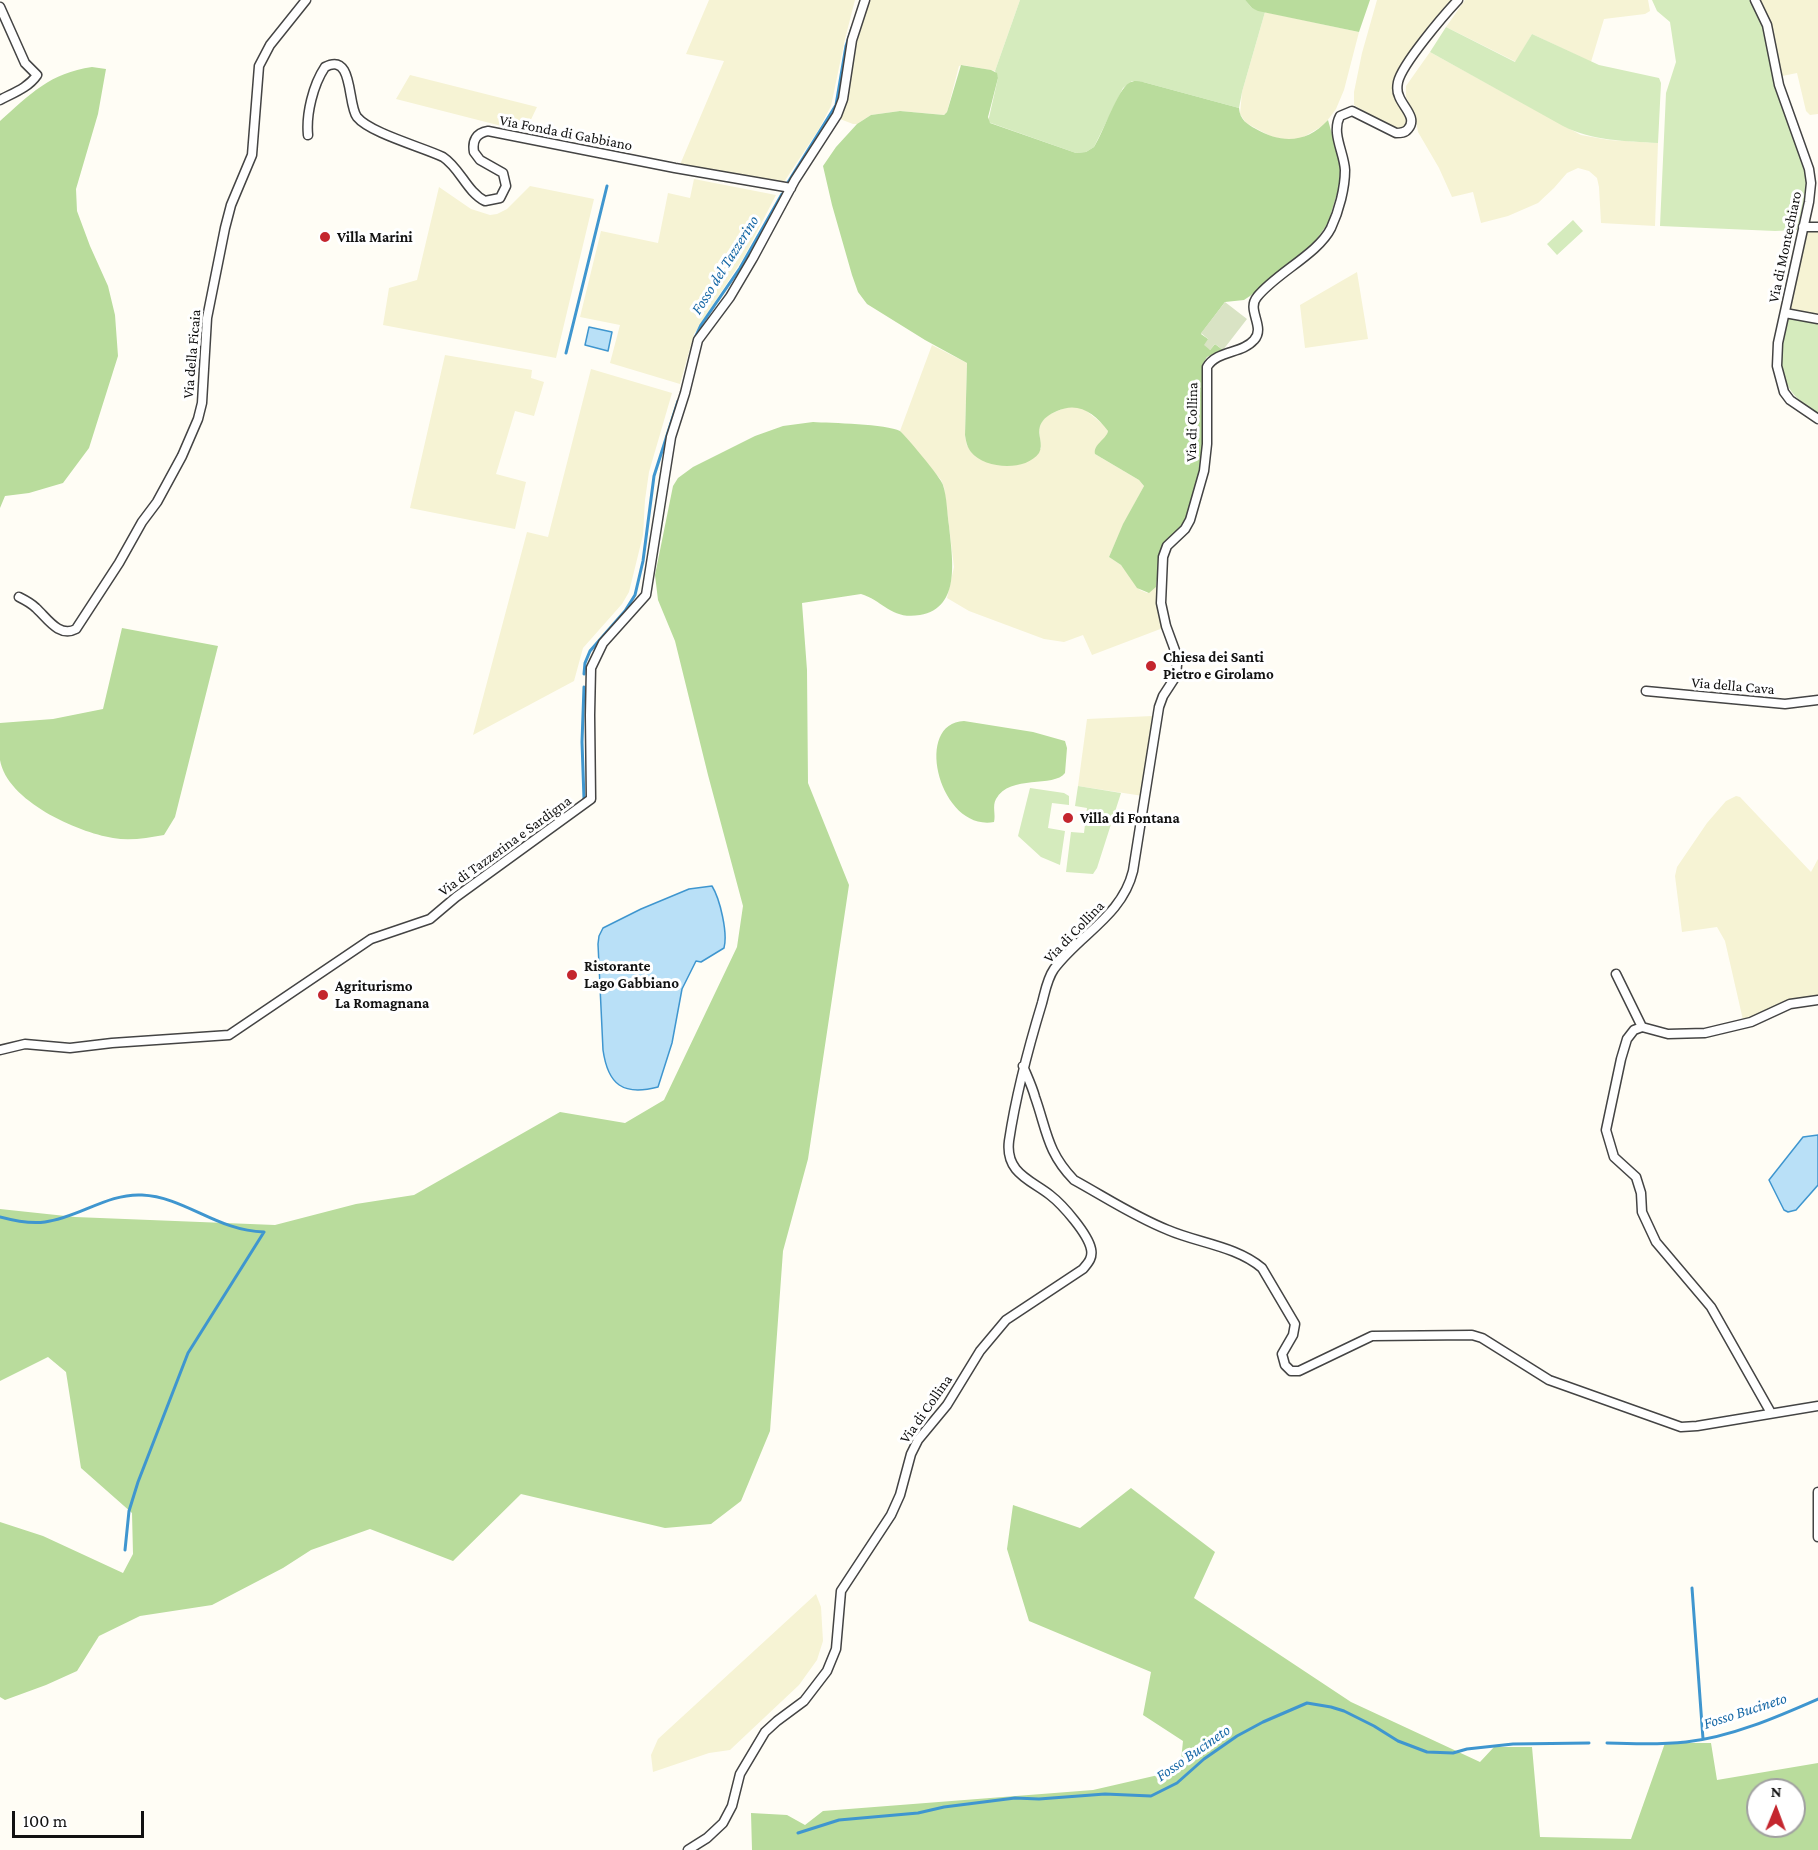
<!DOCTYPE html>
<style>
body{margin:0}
#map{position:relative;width:1818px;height:1850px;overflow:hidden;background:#fffdf5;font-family:"Crimson Pro",serif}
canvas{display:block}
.north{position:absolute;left:1746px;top:1778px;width:60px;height:60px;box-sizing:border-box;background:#fff;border:2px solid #a0a0a0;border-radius:50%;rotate:1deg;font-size:16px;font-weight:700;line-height:24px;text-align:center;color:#111}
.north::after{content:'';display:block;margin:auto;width:21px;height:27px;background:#c4262e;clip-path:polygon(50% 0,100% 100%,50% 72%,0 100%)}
.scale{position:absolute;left:12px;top:1811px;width:132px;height:27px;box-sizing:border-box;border:3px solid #111;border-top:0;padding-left:8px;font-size:18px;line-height:21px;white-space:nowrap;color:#111;-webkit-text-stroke:4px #fff;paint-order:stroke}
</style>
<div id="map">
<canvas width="1818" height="1850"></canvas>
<div class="north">N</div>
<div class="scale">100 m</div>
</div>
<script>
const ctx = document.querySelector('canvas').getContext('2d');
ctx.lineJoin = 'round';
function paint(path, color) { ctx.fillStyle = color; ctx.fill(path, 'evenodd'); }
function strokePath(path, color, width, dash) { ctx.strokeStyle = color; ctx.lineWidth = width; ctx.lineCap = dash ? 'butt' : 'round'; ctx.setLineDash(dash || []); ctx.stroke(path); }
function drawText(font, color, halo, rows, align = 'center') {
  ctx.font = font + ' "Crimson Pro",serif'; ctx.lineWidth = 6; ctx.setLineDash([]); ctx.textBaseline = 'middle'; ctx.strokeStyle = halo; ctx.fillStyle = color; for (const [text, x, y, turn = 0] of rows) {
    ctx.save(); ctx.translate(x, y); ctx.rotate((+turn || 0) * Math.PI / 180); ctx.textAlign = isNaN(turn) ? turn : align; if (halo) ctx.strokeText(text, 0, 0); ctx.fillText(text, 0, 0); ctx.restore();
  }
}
paint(new Path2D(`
 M709,0H855L845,39L831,106L819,129L782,185L679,167L724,61L686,54Z
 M869,0H1020L995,71L963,65L959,66L947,112L944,115L900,111L871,115L857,124H853L840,119L839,116L856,35Z
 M1377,0H1455L1395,79L1393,87L1394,95L1407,117V126L1401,130L1392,128L1354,105V92L1362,53Z
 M1465,0H1648L1650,11L1645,14L1604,19L1591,62L1532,34L1516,62L1446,27Z
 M1759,0H1818V114L1810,115L1806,111L1797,73L1782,76L1770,20Z
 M1265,12L1359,32L1344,90L1336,109L1324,125L1302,138L1289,140L1272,137L1246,123L1240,114L1242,92Z
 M1430,52L1581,135L1609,140L1658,143L1655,226L1601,223L1599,187L1597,178L1589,171L1578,168L1567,173L1554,188L1538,203L1508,216L1481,223L1473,192L1452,197L1439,168L1418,132L1415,115L1406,97V86Z
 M410,75L537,107L525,132L396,99Z
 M694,179L776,195L744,257L694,334L680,384L610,363L620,325L580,317L601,231L658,243L668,193L690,198Z
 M530,186L594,199L556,358L383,325L389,288L417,280L439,187L471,209L490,215L497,214L507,209Z
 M1810,231H1818V317L1792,311L1790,308L1806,233Z
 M1357,272L1368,339L1305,348L1300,305Z
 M932,345L967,363L965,435L967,446L1041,449L1039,428L1042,421L1048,415L1069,406L1083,408L1105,426L1108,431L1107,436L1096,447L1095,454L1139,480L1144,486L1123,525L1109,557L1121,565L1140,590L1147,593L1156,587L1157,605L1163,628L1092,655L1083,635L1064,642L1044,639L969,611L947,598L954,567L944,487L941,480L900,431Z
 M445,355L532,370L531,378L544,382L534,416L515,411L496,474L526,482L515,529L410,508Z
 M591,369L672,393L649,472L645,500L643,535L629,592L622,604L583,648L574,681L473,735L527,532L548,537Z
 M1152,716L1143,796L1078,786L1087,719Z
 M1736,796L1740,797L1811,872L1818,859V995L1791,1000L1766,1012L1743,1020L1725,941L1717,927L1682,932L1675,876L1677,867L1707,823L1726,801Z
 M816,1594L821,1607L823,1641L817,1660L799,1685L730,1750L709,1753L653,1772L651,1755L658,1739Z`), '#f6f3d4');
paint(new Path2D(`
 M1020,0H1245L1252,8L1265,12L1242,92L1239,108L1143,82L1132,81L1123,88L1094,147L1086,152L1076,153L988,122L998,78L995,71Z
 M1652,0H1752L1764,29L1804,161L1807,189L1797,230L1775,231L1660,226L1666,93L1676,62L1670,22L1657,11Z
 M1446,27L1515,62L1532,34L1599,65L1659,78L1661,83L1658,143C1625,141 1593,141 1563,126L1430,52Z
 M1573,220L1583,231L1557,255L1547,244Z
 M1789,316L1818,323V413C1774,388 1778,361 1789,316Z
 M1078,786L1121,793L1097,868L1093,874L1066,872L1071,832L1084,833L1087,808L1075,806Z
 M1030,788L1064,793L1069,796V805L1052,803L1048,828L1065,831L1060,865L1041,857L1018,836Z`), '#d5ebbd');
paint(new Path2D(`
 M1245,0H1370L1359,32L1258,11L1252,8Z
 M961,65L991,70L997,73L998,78L988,117L990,123L1076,153L1086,152L1094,147C1103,133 1118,89 1129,83C1134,80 1138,81 1143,82L1239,108C1240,120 1247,124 1256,129C1282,144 1307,143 1328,120L1340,163V175L1339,187L1328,223L1314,243L1250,296L1244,300L1225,302L1201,334L1208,339L1210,350L1215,344L1223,350L1207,357L1202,365L1203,454L1199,482L1185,522L1168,541L1160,553L1156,587L1149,593L1137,588L1121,565L1109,557L1123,524L1144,486L1139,480L1095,454C1093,444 1106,440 1108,431C1095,413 1078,401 1057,411C1050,414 1043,418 1040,426C1037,434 1044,445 1039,453C1025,472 985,469 971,452C967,447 966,441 965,435L967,363L925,340L867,304L858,292L852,275L832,205L823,166L836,147L857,124L871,115L900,111L944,115L947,112Z
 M92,67L106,69L98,114L76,189L77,211L90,246L108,286L115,315L118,356L89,448L63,483L29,493L5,496L0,508V121C30,94 50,73 92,67Z
 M813,422C830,423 887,424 900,431C905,435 942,479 943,485C947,497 947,513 949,526C952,557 962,608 920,615C891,620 884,601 861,594L802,603L807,670L808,783L849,885L808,1159L783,1251L770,1431L741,1501L711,1524L665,1528L521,1494L453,1561L370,1529L311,1550L283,1568L212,1605L140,1616L99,1636L77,1671L46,1685L5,1700L0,1697V1522L43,1536L123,1573L133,1554L132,1513L81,1468L66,1372L48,1357L0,1381V1209L75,1217L275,1225L356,1204L414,1195L560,1112L625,1123L664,1100L737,947L743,906L708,775L675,641L658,600L655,575L673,486L678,478L693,467L755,436L783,426Z
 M122,628L218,646L175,817L164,835C147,838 130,841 113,838C77,832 7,801 0,760C0,748 0,735 0,723L53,719L103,709Z
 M964,721L1033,732L1065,741L1067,748L1065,773C1054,788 1010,774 996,799C992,806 996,815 994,822C940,832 912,723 964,721Z
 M1131,1488L1215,1552L1194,1598L1351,1702L1480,1762L1494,1747H1532L1540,1837L1631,1839L1665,1743H1711L1717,1780L1818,1763V1850H752L751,1813L787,1815L805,1825L823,1811L1093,1790L1180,1770L1183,1741L1143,1715L1151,1672L1029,1621L1007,1549L1013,1505L1080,1528ZM1758,1790H1794V1826H1758Z`), '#b9dc9c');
paint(new Path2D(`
 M1225,302L1247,319L1223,350L1215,344L1210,350L1204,345L1208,339L1201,333Z`), '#d9e3c4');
const water = new Path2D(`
 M589,327L612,332L608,351L585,345Z
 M712,886C720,899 728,933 724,948L701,962L696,961L682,989L672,1043L658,1087C623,1096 608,1085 603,1050L598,944L599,936L603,928L641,909L689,889Z
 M1818,1135V1185L1796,1210L1788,1212L1784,1210L1769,1180L1803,1137Z`);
paint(water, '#b9e0f7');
strokePath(water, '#3f96cf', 1.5);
strokePath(new Path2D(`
 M787,184L836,105L846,46L852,28
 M695,338L701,325L740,268L782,194
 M566,353L607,186
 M584,674L585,663L590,651L625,611L635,595L643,561L654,476L678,401
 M584,687L582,742L584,799
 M0,1217C15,1221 30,1224 45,1222C78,1218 108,1193 142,1195C185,1197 217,1231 264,1232
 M125,1550L129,1511L138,1482L188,1353L264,1232
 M1692,1588L1703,1739
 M1607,1743C1633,1744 1660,1745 1686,1742C1731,1737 1777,1717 1818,1699
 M798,1833L839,1820L918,1813L944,1807L1015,1798L1039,1799L1105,1794L1151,1796L1177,1783L1204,1759L1237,1736L1263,1722L1307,1703L1331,1707L1344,1711L1374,1726L1398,1741L1427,1752L1453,1753L1467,1749L1513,1744L1589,1743`), '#3f96cf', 3);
const street = new Path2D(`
 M1755,0L1767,25L1779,85L1809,169L1811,183L1809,202L1778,343L1777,366L1784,392L1790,400L1818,419
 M0,7L25,63L37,75C28,88 13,93 0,100
 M308,135C306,114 313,85 325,67C354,52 347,104 357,117C370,133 422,147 443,157C460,168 467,192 485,201L500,198L506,186L503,173L480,160L474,152C472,141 476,133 488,131L675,168L791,188
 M1803,227H1818
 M1785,313L1818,319
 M19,597C25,600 31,603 36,608C47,618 59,638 76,629L119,563L142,522L157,502L182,456L198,419L202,403L207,318L225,228L231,205L252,155L259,66L270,45L306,0
 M1646,691L1785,704L1818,700
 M1616,974L1642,1027
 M0,1050L25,1044L70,1048L112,1043L229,1035L371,939L430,919L456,897L591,799L590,715L591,668L603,643L646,595L671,437L685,393L698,340L730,297L753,258L795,180L837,115L843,99L852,40L865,0
 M1023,1066C1027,1076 1032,1086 1035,1097C1047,1131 1047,1152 1074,1180C1105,1197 1135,1217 1168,1230C1198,1243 1236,1246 1262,1268L1295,1324L1293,1335L1282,1354L1285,1365L1291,1371H1299L1372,1336L1472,1335L1482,1338L1549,1380L1681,1427L1697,1426L1818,1406
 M1771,1413L1711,1307L1656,1242L1642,1212L1641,1193L1636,1177L1614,1157L1606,1130L1621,1059L1627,1039L1634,1030L1642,1027L1668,1034L1705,1033L1751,1022L1790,1004L1818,1000
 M1818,1492V1537
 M688,1850L707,1838L723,1823L732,1806L740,1774L765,1732L777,1721L804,1701L827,1671L836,1649L841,1591L891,1515L900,1495L911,1454L918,1440L947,1405L980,1351L1006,1320L1083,1269C1088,1263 1093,1258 1091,1249C1088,1234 1063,1205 1050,1195C1031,1180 1005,1173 1009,1141C1016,1094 1028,1049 1042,1003C1045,992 1047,979 1054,969C1080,934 1122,916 1133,871L1159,707L1163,696L1176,676L1177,665V656L1166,626L1161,603L1163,557L1167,546L1185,529L1190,520L1204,471L1207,444V367C1217,350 1242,354 1254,340C1266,327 1246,310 1257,297C1276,273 1318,254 1331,228C1339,211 1345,188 1345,170C1344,152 1331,133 1340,116L1352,111L1396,133C1401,133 1405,133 1408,129C1418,118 1402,106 1399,96C1397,92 1397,87 1398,82C1402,64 1444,15 1458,0`);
strokePath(street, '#444', 11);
strokePath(street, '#fff', 8);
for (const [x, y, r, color] of [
 [325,237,6,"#c4262e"],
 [1151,666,6,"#c4262e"],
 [1068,818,6,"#c4262e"],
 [572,975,6,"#c4262e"],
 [323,995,6,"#c4262e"]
]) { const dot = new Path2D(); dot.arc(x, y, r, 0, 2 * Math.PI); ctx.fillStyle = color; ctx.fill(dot); strokePath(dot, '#fff', 2); }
drawText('15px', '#111', '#fff', [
 ["Via Fonda di Gabbiano",566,133,11],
 ["Via di Montechiaro",1785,247,-78],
 ["Via della Ficaia",192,354,-85],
 ["Via di Collina",1192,422,-89],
 ["Via della Cava",1733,686,5],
 ["Via di Tazzerina e Sardigna",505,846,-36],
 ["Via di Collina",1074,932,-46],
 ["Via di Collina",926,1409,-55]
]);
drawText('bold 15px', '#111', '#fff', [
 ["Villa Marini",337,237],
 ["Chiesa dei Santi",1163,657],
 ["Pietro e Girolamo",1163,674],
 ["Villa di Fontana",1080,818],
 ["Ristorante",584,966],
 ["Lago Gabbiano",584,983],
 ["Agriturismo",335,986],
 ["La Romagnana",335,1003]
], 'left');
drawText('italic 16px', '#1768a6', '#fff', [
 ["Fosso del Tazzerino",725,265,-58],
 ["Fosso Bucineto",1745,1711,-18],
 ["Fosso Bucineto",1193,1753,-35]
]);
</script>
